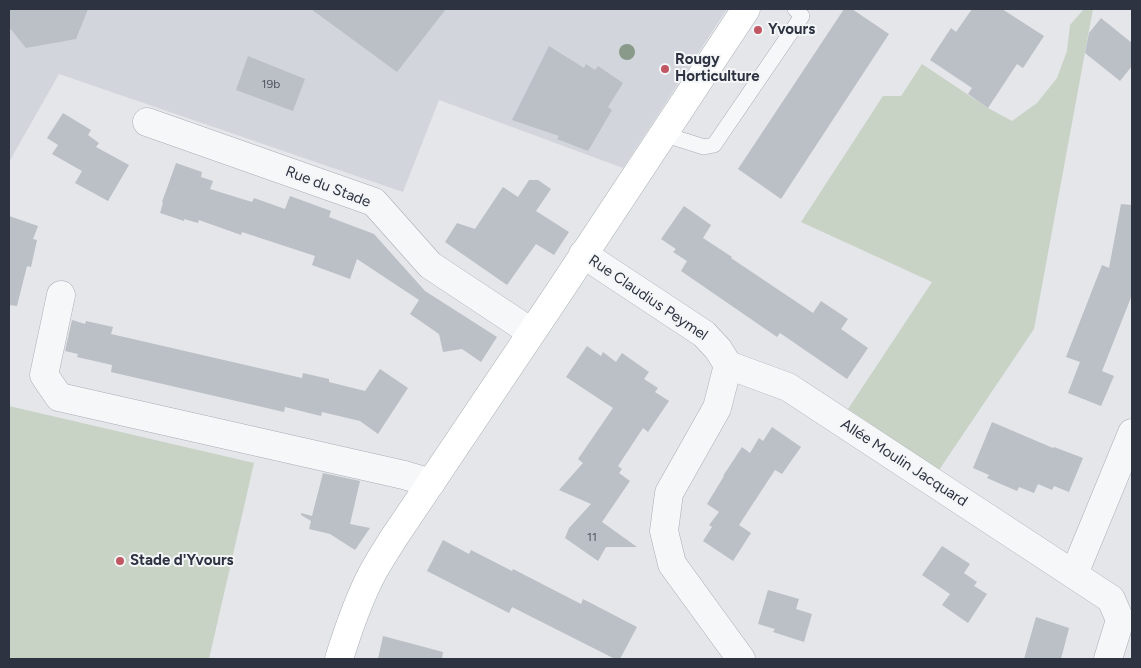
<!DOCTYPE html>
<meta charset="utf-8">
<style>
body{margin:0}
#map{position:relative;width:1141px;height:668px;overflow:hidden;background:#e4e6ea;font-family:Figtree,sans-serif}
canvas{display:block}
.frame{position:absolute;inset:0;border:10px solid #2d3341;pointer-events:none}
</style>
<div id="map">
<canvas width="1141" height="668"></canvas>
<div class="frame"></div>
</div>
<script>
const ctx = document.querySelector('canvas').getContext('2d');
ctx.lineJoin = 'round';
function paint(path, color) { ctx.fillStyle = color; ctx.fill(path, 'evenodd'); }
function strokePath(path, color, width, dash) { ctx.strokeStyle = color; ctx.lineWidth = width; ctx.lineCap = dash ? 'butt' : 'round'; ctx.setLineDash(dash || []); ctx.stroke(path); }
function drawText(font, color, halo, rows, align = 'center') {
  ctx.font = font + ' Figtree,sans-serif'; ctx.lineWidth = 4; ctx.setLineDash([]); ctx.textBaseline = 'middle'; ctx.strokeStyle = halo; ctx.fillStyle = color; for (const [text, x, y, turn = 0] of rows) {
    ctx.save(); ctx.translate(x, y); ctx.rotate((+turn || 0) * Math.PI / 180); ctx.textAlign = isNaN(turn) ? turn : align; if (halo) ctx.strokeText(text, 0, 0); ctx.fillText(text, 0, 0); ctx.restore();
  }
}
paint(new Path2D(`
 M9,9H727L623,168L439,100L403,192L59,74L9,162Z`), '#d2d5dc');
paint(new Path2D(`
 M1084,9H1093L1034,329L939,470L848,409L932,282L801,222L883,96H901L922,64L988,108L1012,121L1037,103L1057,78L1067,51L1070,25Z
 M9,406L254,463L209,659H9Z`), '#c8d3c6');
paint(new Path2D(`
 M9,9H88L76,39L26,48L9,27Z
 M311,9H446L397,72Z
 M844,9H852L889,34L781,199L738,169Z
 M972,9H1002L1044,36L1023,68L1017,64L988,108L968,94L972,88L930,60L951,28L956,32Z
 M1101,18L1132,43V66L1120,81L1085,53L1089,33Z
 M549,46L584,68L586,64L595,70L598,66L623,83L608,107L612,110L588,151L557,139L559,136L512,120Z
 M248,56L305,79L293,111L236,90Z
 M63,113L91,130L88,135L99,143L96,147L129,165L108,201L75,183L82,171L52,154L58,145L47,138Z
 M176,163L202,172L201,177L213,181L210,189L252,202L254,198L285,209L290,196L331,211L329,217L374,234L425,291L497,337L481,362L462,349L443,352L439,334L410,314L419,300L357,259L350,279L312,265L315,256L242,232L241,235L199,220L198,223L184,219V221L160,213L163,203L162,202Z
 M529,180H538L551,189L536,211L569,232L554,255L536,244L507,285L445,242L457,223L475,229L503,187L518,197Z
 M1121,204L1132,205V295L1102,371L1114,376L1101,406L1068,393L1080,362L1066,357L1102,265L1109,268Z
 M684,206L711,225L703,238L732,257L731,258L813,313L821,301L848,319L841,329L868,348L847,379L780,333L777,337L681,271L687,261L673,252L676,249L661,239Z
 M9,216L38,226L33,239L37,240L31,267L27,266L17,306L9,305Z
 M72,320L85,324L86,321L113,327L111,334L302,378L303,373L329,379V382L365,391L380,369L408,388L378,434L360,421L322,412L321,416L285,407L284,412L111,372L112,365L77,357L78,354L65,351Z
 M587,346L601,356L603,352L616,362L622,353L649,372L644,379L658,388L655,392L669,401L648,432L643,428L618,466L622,469L619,473L630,481L602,522L637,547H606L598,561L565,538L569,528L591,504L559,490L583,463L578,459L613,408L566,377Z
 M992,422L1053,448L1054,447L1083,458L1069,492L1054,486L1052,490L1038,484L1034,493L1019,487L1017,491L987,478L989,475L973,468Z
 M772,427L801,447L782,474L775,470L739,525L751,533L733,561L703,541L712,527L709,525L719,512L707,504L724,476H723L742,447L750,453L759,438L763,441Z
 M323,473L360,481L350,524L370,528L355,550L330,534L309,529L311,521L301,515V513L312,516Z
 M443,540L469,554L471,550L512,571L513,569L581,604L583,599L637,627L620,659H615L512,607L509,613L427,571Z
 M942,546L970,564L964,573L977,582L974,586L987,594L968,623L942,605L950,594L922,575Z
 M768,590L799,599L796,609L812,614L804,642L773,632L775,629L758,624Z
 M1036,617L1069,628L1061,659H1024Z
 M383,636L443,652L442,659H378Z`), '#bbbfc6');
const lane = new Path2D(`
 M663,134L704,147L714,145L802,16L795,9`);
const street = new Path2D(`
 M147,122L374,202L430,265L531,332
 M583,254L704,334L718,349L728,365L717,408L669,493L664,531L672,564L741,659
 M61,295L44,375L59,397L404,475L431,483
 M728,365L788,387L1111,599L1120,620L1108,659
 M1074,574L1132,433`);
const secondary = new Path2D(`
 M339,659C348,630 358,600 373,572C379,561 386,550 393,539L559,292L746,9`);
strokePath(lane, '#a9adb4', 16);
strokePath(street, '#a9adb4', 29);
strokePath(secondary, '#a9adb4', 29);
strokePath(lane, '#f6f7f9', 15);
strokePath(street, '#f6f7f9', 28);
strokePath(secondary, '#fff', 28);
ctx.fillStyle = '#8a9a8a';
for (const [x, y] of [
 [627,52]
]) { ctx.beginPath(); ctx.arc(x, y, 8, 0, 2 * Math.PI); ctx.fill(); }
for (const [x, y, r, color] of [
 [758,30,5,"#c15762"],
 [665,69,5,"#c15762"],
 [120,561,5,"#c15762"]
]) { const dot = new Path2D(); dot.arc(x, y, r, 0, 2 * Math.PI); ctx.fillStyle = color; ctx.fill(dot); strokePath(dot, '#f3f5f7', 2); }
drawText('12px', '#505662', null, [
 ["19b",271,84],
 ["11",592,537]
]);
drawText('bold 15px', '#2d3341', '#f3f5f7', [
 ["Yvours",768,30],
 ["Rougy",675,60],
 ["Horticulture",675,77],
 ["Stade d'Yvours",130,561]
], 'left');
drawText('15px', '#2d3341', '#f3f5f7', [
 ["Rue du Stade",328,187,21],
 ["Rue Claudius Peymel",648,298,34],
 ["Allée Moulin Jacquard",904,463,33]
]);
</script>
